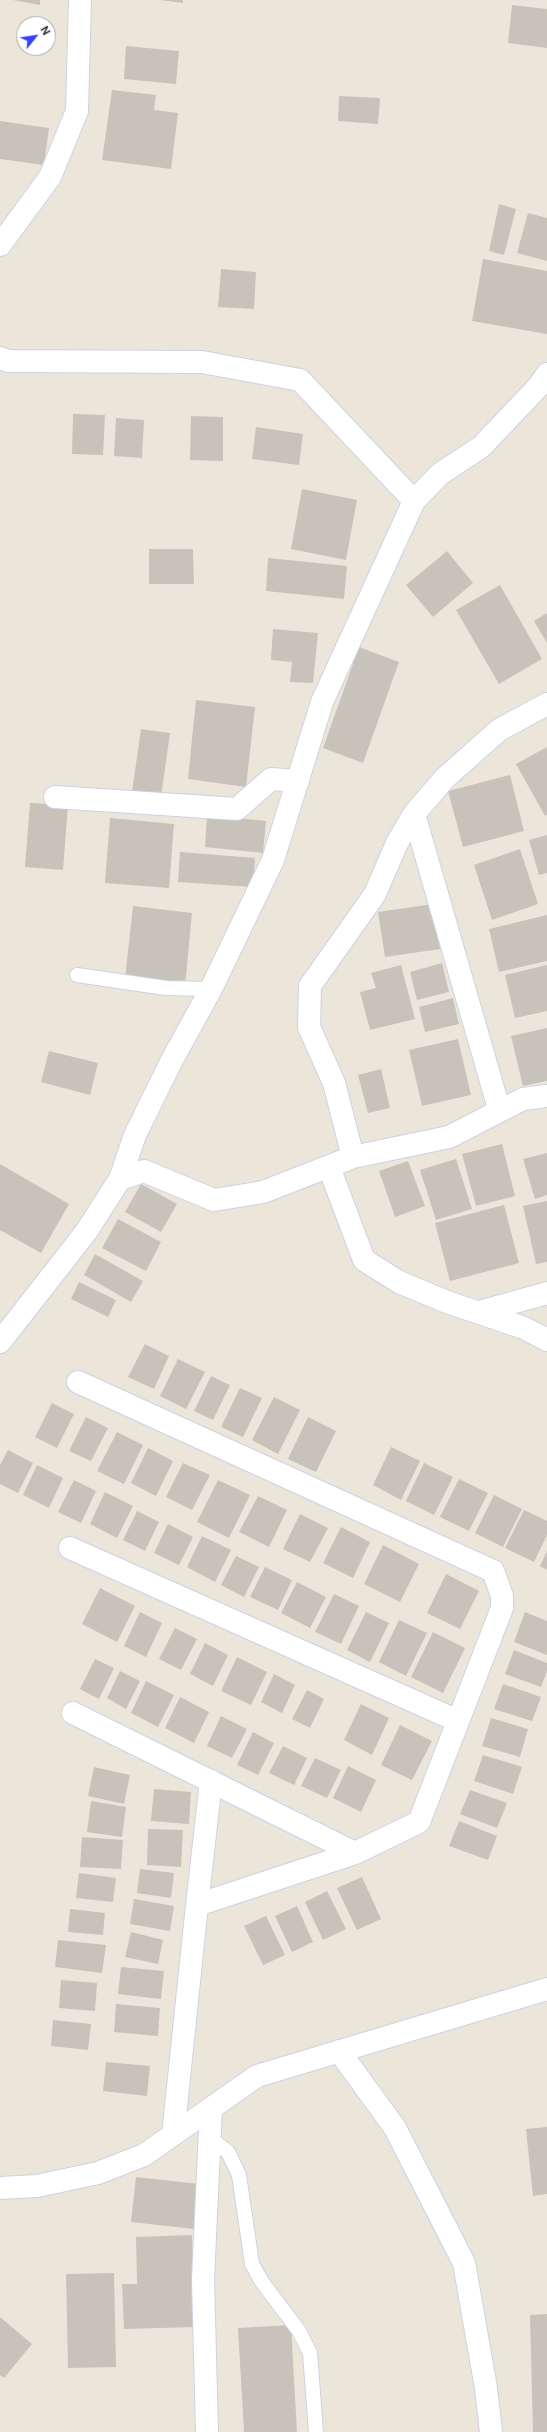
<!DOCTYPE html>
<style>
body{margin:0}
#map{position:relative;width:547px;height:2432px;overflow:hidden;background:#ece6da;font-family:"DM Sans",sans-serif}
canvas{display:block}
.north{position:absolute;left:16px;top:16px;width:40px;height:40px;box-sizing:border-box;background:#fff;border:1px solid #a9a9a9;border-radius:50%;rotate:60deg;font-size:11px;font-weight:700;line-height:16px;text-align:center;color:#292929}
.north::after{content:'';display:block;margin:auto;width:14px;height:18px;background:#3442ff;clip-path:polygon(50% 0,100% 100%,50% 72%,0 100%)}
</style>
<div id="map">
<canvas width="547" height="2432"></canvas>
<div class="north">N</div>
</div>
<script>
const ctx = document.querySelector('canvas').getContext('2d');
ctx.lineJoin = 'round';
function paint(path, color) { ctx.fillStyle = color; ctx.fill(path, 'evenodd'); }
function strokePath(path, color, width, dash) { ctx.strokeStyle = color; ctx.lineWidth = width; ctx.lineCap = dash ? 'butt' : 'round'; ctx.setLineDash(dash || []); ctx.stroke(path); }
paint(new Path2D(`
 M13,0H40V5Z
 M160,0H183V3Z
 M512,5L547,9V48L508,43Z
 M126,46L179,51L176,84L124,79Z
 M112,90L156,95L154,110L178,113L171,169L102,160Z
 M339,96L380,98L378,124L338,121Z
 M0,121L49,128L44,165L0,159Z
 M499,204L516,209L504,255L489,251Z
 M528,213L547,218V261L517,253Z
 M483,259L547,271V334L472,321Z
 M221,269L256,272L254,309L218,307Z
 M73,414L105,415L103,455L72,454Z
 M191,416L223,417V461L190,460Z
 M116,418L144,420L142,458L114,456Z
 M256,427L303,434L299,465L252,459Z
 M302,489L357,500L346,560L291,549Z
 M149,549H193L194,584H149Z
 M447,551L473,583L433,617L406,585Z
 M268,558L347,566L344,599L266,591Z
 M500,585L542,659L499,684L456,610Z
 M547,613V643L534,621Z
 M273,629L318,633L313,683L290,682L292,662L271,660Z
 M359,647L399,662L363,763L323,748Z
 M196,700L255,707L246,787L188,779Z
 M141,729L170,733L161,797L132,792Z
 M547,747V815L545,816L516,764Z
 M510,775L524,831L463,847L448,791Z
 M30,803L68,805L63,870L25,867Z
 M207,815L266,821L263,853L205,847Z
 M110,818L174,824L169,888L105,883Z
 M547,835V873L539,875L529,840Z
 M520,849L538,904L492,920L474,865Z
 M180,852L255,858L253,887L178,882Z
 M433,904L440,949L385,957L378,912Z
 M133,906L192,913L185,986L125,979Z
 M547,915V961L499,972L489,929Z
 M442,963L449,992L417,1000L410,972Z
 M401,965L415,1019L370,1030L360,992L376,988L371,973Z
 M547,965V1011L515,1018L505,975Z
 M453,998L459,1024L425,1032L419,1007Z
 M547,1028V1081L523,1086L511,1036Z
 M458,1039L471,1095L422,1106L409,1050Z
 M49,1051L98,1063L90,1095L41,1082Z
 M381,1069L390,1108L368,1113L358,1075Z
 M502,1144L515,1196L476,1206L462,1154Z
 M547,1153V1195L535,1199L523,1159Z
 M456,1159L472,1209L436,1220L420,1170Z
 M408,1161L425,1206L395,1217L379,1171Z
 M0,1164L69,1204L41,1253L0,1230Z
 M141,1184L177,1204L161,1232L125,1212Z
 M547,1201V1262L536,1264L523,1206Z
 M504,1205L519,1263L450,1281L435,1223Z
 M118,1219L161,1242L146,1271L102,1248Z
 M95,1254L143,1281L131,1302L84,1275Z
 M79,1282L116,1300L108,1317L71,1299Z
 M145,1344L169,1356L154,1389L128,1377Z
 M178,1359L205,1372L186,1409L160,1396Z
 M211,1376L230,1385L213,1420L194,1411Z
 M240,1388L262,1398L243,1437L221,1427Z
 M274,1397L300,1410L278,1454L252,1440Z
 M52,1403L74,1414L57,1448L35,1437Z
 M86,1417L108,1428L91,1461L69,1451Z
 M308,1417L336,1431L316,1472L288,1459Z
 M117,1432L143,1445L124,1484L97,1471Z
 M391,1447L420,1461L401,1500L373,1485Z
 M148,1448L173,1461L156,1496L131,1483Z
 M8,1450L33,1463L18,1493L0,1484V1465Z
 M183,1463L210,1475L192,1510L166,1497Z
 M424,1463L453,1477L434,1515L406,1501Z
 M37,1465L63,1478L49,1508L23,1495Z
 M459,1479L488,1493L469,1531L440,1517Z
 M74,1480L96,1491L81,1523L58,1512Z
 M218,1480L250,1495L229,1538L197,1522Z
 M105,1492L133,1506L117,1538L90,1524Z
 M494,1495L522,1509L503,1547L475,1533Z
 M258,1496L287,1510L269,1547L239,1532Z
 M524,1510L547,1521V1535L534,1562L505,1548Z
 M137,1511L159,1522L145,1551L123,1540Z
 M300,1514L328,1528L310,1562L283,1549Z
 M168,1524L193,1537L179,1565L154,1553Z
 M341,1527L370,1542L353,1578L323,1563Z
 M202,1536L231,1550L215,1582L187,1567Z
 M383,1545L419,1564L400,1602L364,1584Z
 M547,1551V1570L540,1566Z
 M236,1556L259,1567L244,1597L221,1585Z
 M265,1567L292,1580L278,1610L250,1597Z
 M446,1574L479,1591L460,1629L427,1613Z
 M297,1582L326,1597L310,1628L281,1613Z
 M100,1588L135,1606L117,1642L82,1624Z
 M334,1594L359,1606L341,1644L315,1632Z
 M140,1612L162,1623L146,1657L124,1646Z
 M366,1612L389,1623L370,1662L347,1650Z
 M525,1612L547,1621V1655L514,1642Z
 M399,1620L427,1633L406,1676L379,1662Z
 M175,1628L197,1639L181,1670L159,1659Z
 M433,1632L465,1648L443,1693L411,1677Z
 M205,1643L228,1655L213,1686L190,1674Z
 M514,1650L547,1663V1671L541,1687L505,1674Z
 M237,1657L267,1672L251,1705L221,1691Z
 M95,1659L114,1668L99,1699L80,1689Z
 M120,1671L140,1681L126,1709L107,1698Z
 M274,1674L295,1685L282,1713L261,1702Z
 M146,1681L174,1695L158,1727L131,1713Z
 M503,1684L541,1697L532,1721L494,1709Z
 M307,1690L324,1699L310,1728L292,1719Z
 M180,1697L209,1712L194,1743L165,1728Z
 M361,1704L389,1718L372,1755L344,1740Z
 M221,1716L247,1729L232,1758L207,1746Z
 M491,1718L528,1729L520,1757L482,1746Z
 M400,1725L432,1741L412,1780L381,1765Z
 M253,1732L274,1743L258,1775L237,1765Z
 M283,1746L307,1758L294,1785L269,1773Z
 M483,1755L522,1767L513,1794L474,1781Z
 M315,1758L341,1770L327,1798L301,1786Z
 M348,1766L376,1780L361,1812L333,1798Z
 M94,1767L130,1775L124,1804L88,1796Z
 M154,1789L191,1792L189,1824L151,1821Z
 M470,1790L507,1803L497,1828L460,1814Z
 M91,1801L126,1807L122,1837L87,1832Z
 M459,1821L497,1836L488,1860L449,1846Z
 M148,1829L183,1830L181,1867L147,1865Z
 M82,1837L123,1840L121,1869L80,1867Z
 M140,1869L174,1873L171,1898L137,1893Z
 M79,1873L116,1878L113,1902L76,1898Z
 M362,1877L381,1919L357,1930L337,1888Z
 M327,1891L346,1929L323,1940L305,1902Z
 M134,1899L174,1906L170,1931L130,1924Z
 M297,1906L313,1942L292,1952L275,1916Z
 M70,1909L105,1913L103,1935L68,1932Z
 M266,1916L285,1955L263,1965L244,1926Z
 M131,1932L163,1940L158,1964L125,1957Z
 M58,1940L106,1945L102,1973L55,1967Z
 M121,1967L164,1971L161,1999L118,1994Z
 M61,1980L97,1983L95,2011L59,2008Z
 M116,2004L160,2008L158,2036L114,2032Z
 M53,2020L91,2024L88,2050L51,2046Z
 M106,2062L150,2066L147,2096L103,2091Z
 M547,2127V2194L533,2196L526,2129Z
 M136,2177L199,2184L194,2229L131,2222Z
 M192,2235L195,2327L124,2329L122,2284H137L136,2237Z
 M114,2273L116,2367L68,2368L66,2274Z
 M547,2314V2432H533L530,2315Z
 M0,2317L32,2344L4,2378L0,2375Z
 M291,2325L297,2432H244L238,2328Z`), '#c7c3ba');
const lane = new Path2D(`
 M77,975L166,988L211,989
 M210,2138L228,2152L239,2175L252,2264L262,2282L299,2331L310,2353L316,2432`);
const street = new Path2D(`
 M0,245L50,177L77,111L80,0
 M0,358L8,361L202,362L300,380L414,501
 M55,797L237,809L271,779L298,781
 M414,814L499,1109
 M353,1157L334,1083L309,1027L310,986L375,894L397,843L414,814L445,778L499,730L547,704
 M329,1167L364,1260L399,1282L447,1302L524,1328L547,1340
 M120,1179L144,1171L214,1200L263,1192L353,1157L449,1137L523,1099L547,1096
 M479,1312L547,1293
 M78,1382L493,1571L502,1596V1608L419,1822L355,1853L197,1905L173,2135
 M70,1548L458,1721
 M73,1713L355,1853
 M197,1905L211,1781
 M339,2051L395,2128L464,2263L486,2388L491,2432
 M0,2188L37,2186L98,2173L144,2155L257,2076L547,1989
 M207,2432L203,2279L211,2109`);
const secondary = new Path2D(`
 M0,1342L86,1232L120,1179L135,1135L172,1060L211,989L273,860L322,702L414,501L440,474L481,447L539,386L547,374`);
strokePath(lane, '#cfd1e3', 16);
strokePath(street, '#cfd1e3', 24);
strokePath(secondary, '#cfd1e3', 24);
strokePath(lane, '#fff', 14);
strokePath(street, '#fff', 22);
strokePath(secondary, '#fff', 22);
</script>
